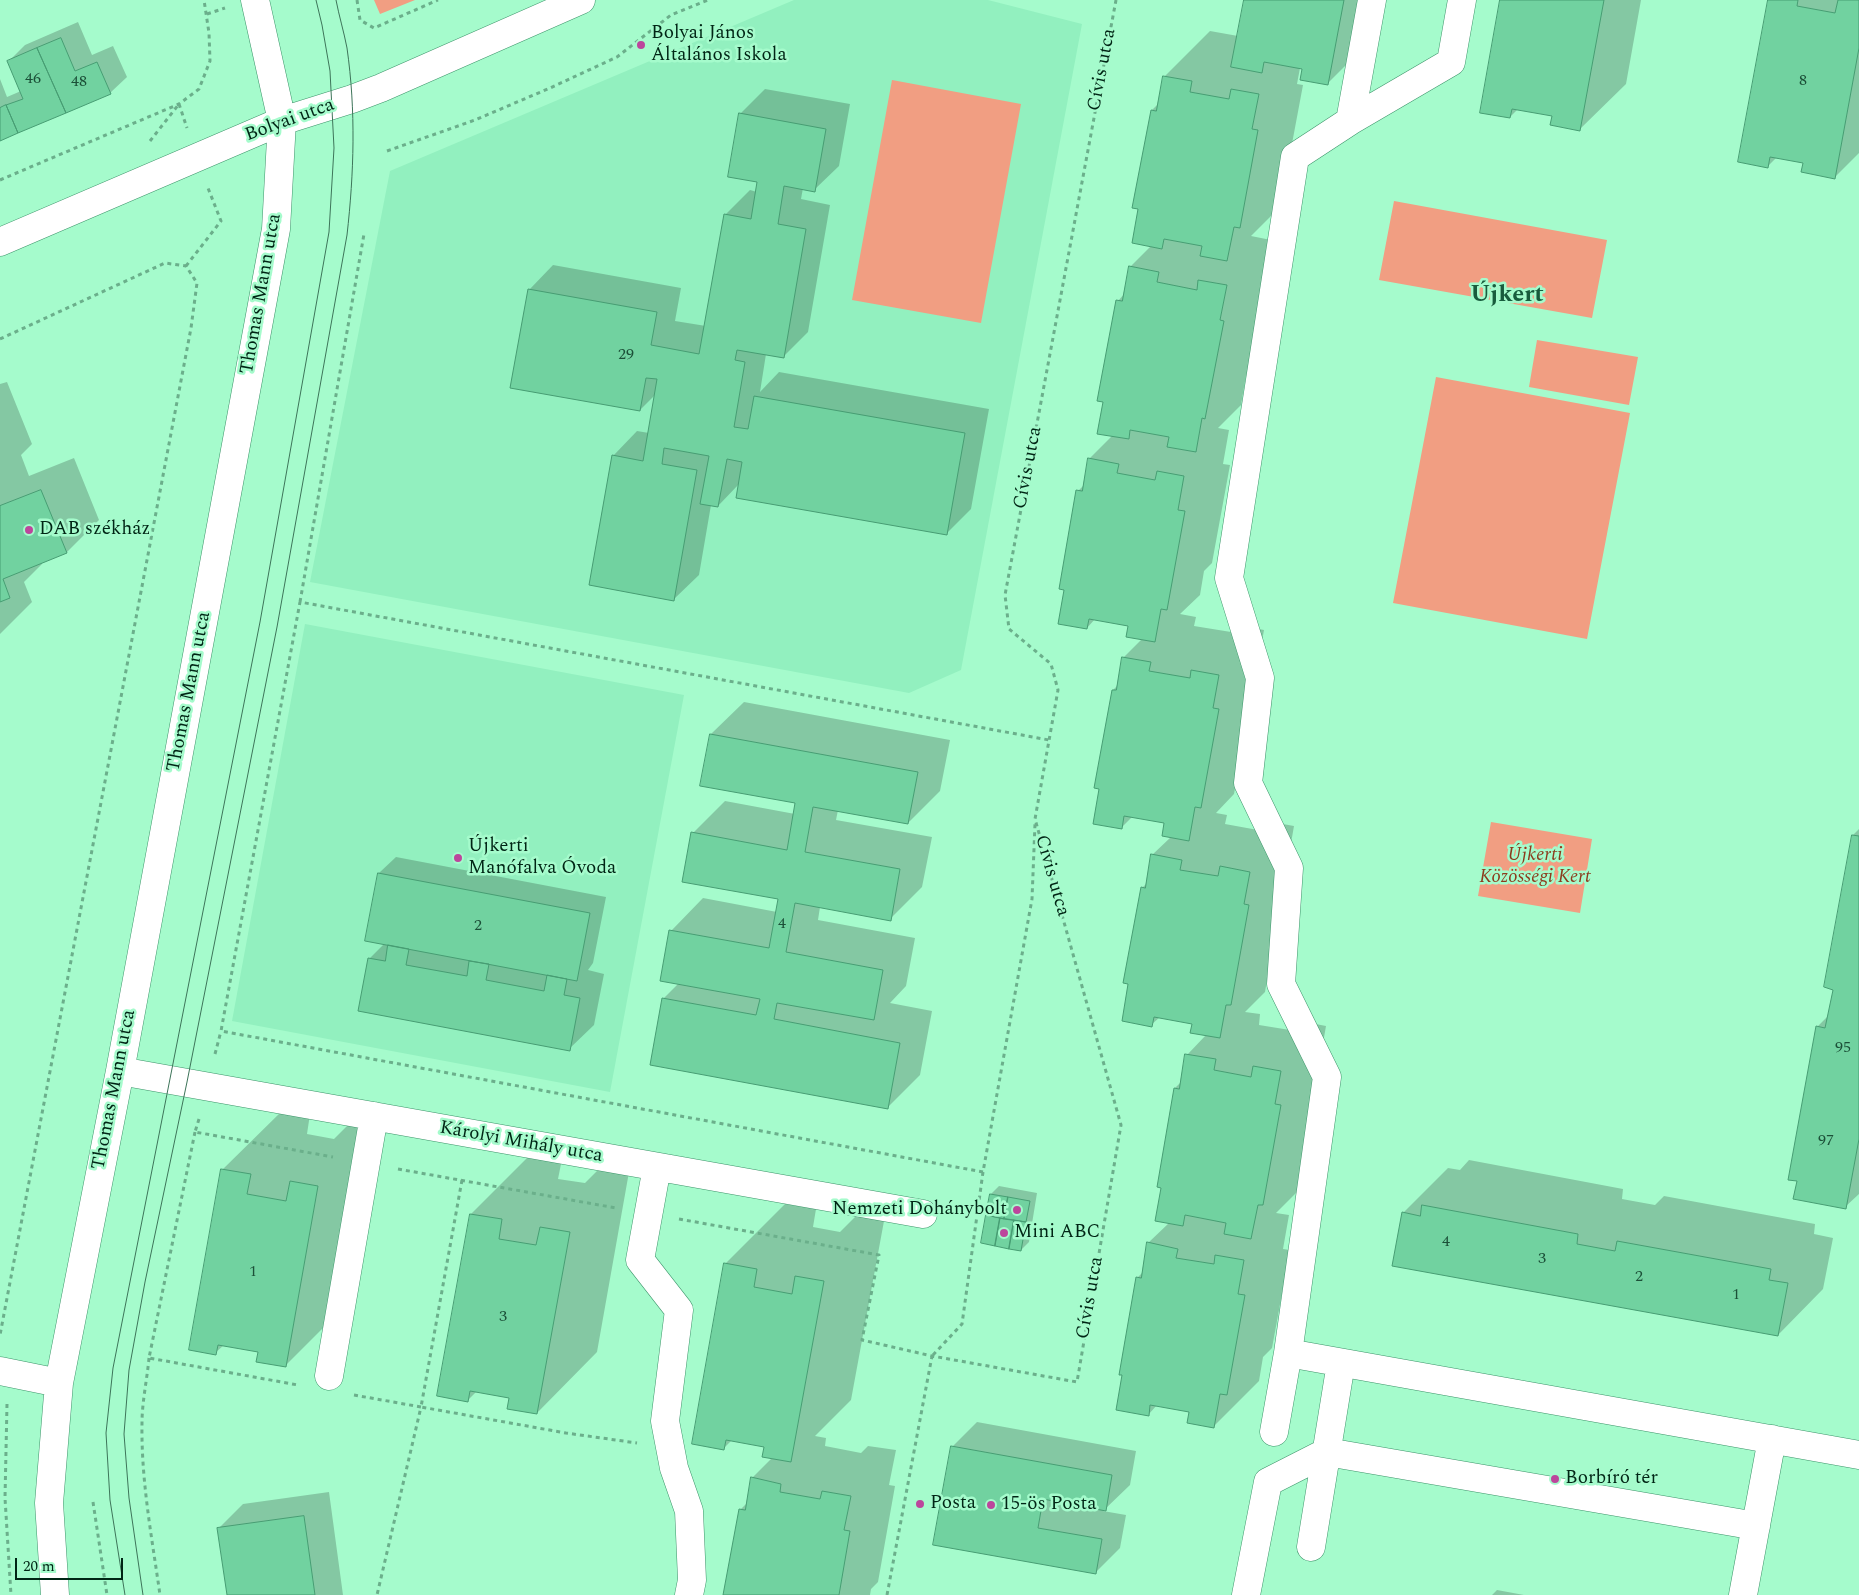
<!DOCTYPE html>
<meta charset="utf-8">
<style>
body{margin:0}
#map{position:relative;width:1859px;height:1595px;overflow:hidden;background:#a5fbcc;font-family:Spectral,serif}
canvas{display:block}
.scale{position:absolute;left:15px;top:1558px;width:108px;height:22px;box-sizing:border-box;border:2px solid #002515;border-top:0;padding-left:6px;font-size:15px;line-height:18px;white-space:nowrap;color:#002515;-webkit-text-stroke:4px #a5fbcc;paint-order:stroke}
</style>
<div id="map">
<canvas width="1859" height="1595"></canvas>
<div class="scale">20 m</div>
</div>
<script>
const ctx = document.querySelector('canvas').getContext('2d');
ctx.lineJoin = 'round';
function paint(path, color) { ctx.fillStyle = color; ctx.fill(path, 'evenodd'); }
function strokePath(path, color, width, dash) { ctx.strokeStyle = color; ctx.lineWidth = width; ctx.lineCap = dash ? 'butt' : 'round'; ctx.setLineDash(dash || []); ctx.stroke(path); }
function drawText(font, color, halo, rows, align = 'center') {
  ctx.font = font + ' Spectral,serif'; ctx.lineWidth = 5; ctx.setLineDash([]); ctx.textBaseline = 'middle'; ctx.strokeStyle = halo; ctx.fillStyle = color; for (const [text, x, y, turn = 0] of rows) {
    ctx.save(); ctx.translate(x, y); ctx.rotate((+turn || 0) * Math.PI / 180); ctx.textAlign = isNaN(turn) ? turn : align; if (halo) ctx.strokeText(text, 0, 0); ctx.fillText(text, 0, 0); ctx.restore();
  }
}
paint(new Path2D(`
 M794,0H988L1082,24L961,670L909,693L310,582L390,171Z
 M305,624L684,695L610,1092L232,1021Z`), '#92f0bf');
paint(new Path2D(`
 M374,0H415L380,14Z
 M892,80L1021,104L981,323L852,300Z
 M1394,201L1607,240L1592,318L1379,280Z
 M1537,340L1638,357L1629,405L1529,387Z
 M1436,377L1630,413L1587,639L1393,603Z
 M1491,822L1592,839L1580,913L1478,896Z`), '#f19e82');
paint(new Path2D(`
 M1245,0H1380L1373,38L1327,84L1300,68L1297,84L1303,85L1285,181L1272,215L1251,236L1271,240L1250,372L1246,376L1241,405L1218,428L1229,430L1223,464L1230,465L1212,563L1204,571L1200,595L1180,614L1196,617L1194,626L1231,632L1238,625L1264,630L1234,794L1216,813L1227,815L1225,824L1258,830L1266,821L1294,826L1265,992L1245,1012L1260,1014L1259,1025L1290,1030L1300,1021L1326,1026L1297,1192L1276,1213L1289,1215L1283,1249L1290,1250L1272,1348L1263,1357L1259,1381L1214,1426L1190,1411L1157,1405L1148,1415L1137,1278L1143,1272L1148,1243L1169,1223L1162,1187L1175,1088L1181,1082L1187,1055L1206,1035L1193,1023L1160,1017L1151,1025L1142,888L1148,882L1152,855L1171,837L1166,822L1133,816L1121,828L1113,690L1118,685L1123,658L1143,638L1129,625L1095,619L1087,628L1065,589L1078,491L1085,484L1089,459L1113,435L1118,301L1125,293L1130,267L1151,246L1140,208L1152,110L1159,103L1165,76L1210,31L1238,36Z
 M1502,0H1641L1626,84L1580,129L1553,115L1518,109L1510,117Z
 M1769,0H1859V153L1834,178L1804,162L1777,157L1768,166Z
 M78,22L92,55L113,46L127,77L110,93L0,140V79L7,97L21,91L9,61L25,45Z
 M765,89L850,104L839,166L814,190L803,188L801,199L830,205L808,332L783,357L766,354L760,392L779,372L989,409L971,509L946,534L739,484L718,506L711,505L699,575L674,599L613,456L637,431L649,433L656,394L640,410L529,290L553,265L681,288L675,321L706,326L725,215L750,190L757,192L758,181L740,114Z
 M7,382L32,444L21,455L29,476L74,458L99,520L67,552L41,562L42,564L24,582L32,602L0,634V384Z
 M744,702L950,740L940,791L908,823L838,810L836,820L932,837L922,887L890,919L820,907L818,920L915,938L906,986L890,1003L932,1011L920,1075L888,1107L663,999L679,983L671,931L703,898L777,912L779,898L693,833L725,801L795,814L797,802L711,734Z
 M1859,829V1194L1845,1207L1817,1027L1829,1015L1834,989L1853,835Z
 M396,857L606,897L593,963L588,970L604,974L594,1025L569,1049L370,958L385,943L367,940L379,873Z
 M283,1110L310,1114L307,1134L334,1139L351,1122L377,1126L345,1306L285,1366L260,1351L224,1345L215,1353L222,1170Z
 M531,1154L562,1159L558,1179L585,1183L601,1167L629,1172L597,1352L537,1413L510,1397L477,1391L468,1400L471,1214Z
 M1469,1160L1623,1189L1622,1199L1655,1205L1664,1196L1815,1224L1814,1234L1833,1238L1823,1289L1778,1335L1403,1213L1448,1168L1460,1170Z
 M999,1186L1037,1193L1029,1242L1021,1250L991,1194Z
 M785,1204L816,1209L813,1227L840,1232L856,1216L884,1221L851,1400L815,1436L826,1438L825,1446L861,1453L868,1446L896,1450L889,1485L895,1486L878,1582L871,1589L870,1595H725L740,1510L748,1502L752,1478L773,1457L766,1446L732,1440L724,1448L725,1264Z
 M977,1422L1136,1451L1130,1485L1103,1511L1126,1515L1120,1548L1095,1573L935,1544L952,1447ZM1062,1501L1084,1505V1508L1062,1504Z
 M329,1492L343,1595H228L219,1528L243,1504Z
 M1497,1590L1524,1595H1492Z`), '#0003');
const building = new Path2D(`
 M1244,0H1344L1328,85L1300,80L1302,69L1264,62L1262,73L1231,67Z
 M1500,0H1604L1580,131L1550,125L1552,116L1512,109L1510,118L1480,113Z
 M1768,0H1798L1797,6L1835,13L1838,0H1859V48L1835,179L1801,172L1803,163L1770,157L1768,168L1738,162Z
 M61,38L75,71L97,62L111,94L66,113L37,48Z
 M37,48L66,113L18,133L6,105L23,99L7,61Z
 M1163,76L1192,81L1190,92L1229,99L1231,89L1259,94L1252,129L1258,130L1240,228L1234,227L1227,261L1200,256L1202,246L1164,239L1162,249L1132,243L1138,209L1132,208L1151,110L1156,111Z
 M6,105L18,133L0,141V108Z
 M739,113L826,129L815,192L784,186L778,224L806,229L784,358L737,350L735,360L745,362L734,427L748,429L754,396L965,433L947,535L736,498L742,462L727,459L718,507L700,504L709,456L664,448L662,464L697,470L674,601L589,585L612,455L643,461L657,379L646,378L640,411L510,388L528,289L657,312L651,345L699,354L724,214L751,219L757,182L728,177Z
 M1129,266L1159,272L1157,282L1197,290L1198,280L1227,285L1220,320L1224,321L1205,419L1202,418L1196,452L1167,447L1169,437L1130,430L1129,439L1097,434L1103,402L1097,401L1116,300L1122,301Z
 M1088,458L1119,464L1117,473L1155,480L1157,471L1184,476L1178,510L1185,511L1167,610L1161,609L1155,642L1126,637L1128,626L1089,619L1087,629L1058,624L1064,590L1059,589L1076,490L1082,491Z
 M41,490L67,553L3,579L10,598L0,602V506Z
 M1122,657L1151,662L1149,671L1190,678L1191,670L1219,675L1213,708L1219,709L1201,808L1195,807L1189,841L1162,836L1164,823L1124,816L1122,829L1093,824L1099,789L1094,788L1112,690H1116Z
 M710,734L918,772L908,824L813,807L805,852L900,869L891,921L795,903L786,952L883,970L874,1020L777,1003L774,1019L900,1043L888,1109L650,1065L662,998L756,1015L760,999L660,981L669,930L769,948L778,899L682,882L691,832L787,850L795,803L700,786Z
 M1852,835L1859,836V1139L1846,1209L1793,1199L1797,1181L1788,1180L1816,1026L1825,1028L1833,990L1824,987Z
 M1151,854L1182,860L1180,870L1218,876L1220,866L1250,872L1244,904L1249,905L1231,1005H1226L1220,1038L1190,1033L1192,1024L1154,1017L1152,1027L1122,1021L1128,984L1123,983L1141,887L1145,888Z
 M378,873L590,913L577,981L365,941Z
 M388,945L409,949L406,965L467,976L469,961L489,964L486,980L544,991L547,975L567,979L564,995L580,998L570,1051L358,1011L368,958L385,961Z
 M1185,1054L1216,1059L1214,1070L1251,1077L1253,1066L1281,1071L1275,1104L1281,1105L1263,1205H1258L1251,1239L1224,1234L1226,1223L1185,1215L1183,1226L1155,1221L1161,1188L1157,1187L1174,1088L1179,1089Z
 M221,1169L251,1174L247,1194L286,1201L290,1181L318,1186L286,1367L256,1362L258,1352L218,1345L216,1355L189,1350Z
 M990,1194L1008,1197L1004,1219L986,1215Z
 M1008,1197L1030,1201L1026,1222L1004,1219Z
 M1422,1205L1578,1234L1577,1244L1615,1251L1617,1241L1771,1269L1769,1280L1788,1283L1778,1336L1392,1266L1402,1212L1420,1216Z
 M470,1214L502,1219L499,1239L536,1245L540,1227L570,1232L537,1414L507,1409L509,1398L470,1391L468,1402L437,1396Z
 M986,1215L1000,1218L995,1246L981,1243Z
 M1000,1218L1014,1220L1009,1249L995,1246Z
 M1014,1220L1026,1222L1021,1251L1009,1249Z
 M1147,1242L1178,1249L1176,1258L1214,1264L1215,1255L1244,1260L1238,1294L1245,1295L1227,1395L1220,1394L1214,1428L1187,1423L1189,1412L1150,1405L1149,1416L1116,1410L1122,1375H1119L1136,1277L1141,1278Z
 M724,1263L757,1269L754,1287L792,1294L795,1276L824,1281L791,1462L762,1457L764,1447L726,1440L724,1450L692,1444Z
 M951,1446L1112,1475L1106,1511L1043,1499L1038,1528L1102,1539L1096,1574L933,1545Z
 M751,1477L781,1484L780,1492L820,1499L822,1491L851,1496L844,1530L850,1531L839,1595H723L739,1509L745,1510Z
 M304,1516L315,1595H227L217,1528Z`);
paint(building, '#71d2a0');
strokePath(building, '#479d73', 1);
const minor = new Path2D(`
 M1350,121L1451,62L1462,0
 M0,242L282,121L352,99L381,88L581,0
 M120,1071L923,1214
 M657,1167L640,1260L679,1310L665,1421L674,1468L689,1511L692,1580L689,1595
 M1288,1353L1859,1455
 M0,1371L59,1383
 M329,1376L374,1116
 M1274,1432L1288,1353L1327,1077L1281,984L1289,868L1248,783L1260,678L1229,578L1295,157L1350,121L1372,0
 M1311,1547L1341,1363
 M55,1595L49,1503L59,1383L120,1071L276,229L282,121L255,0
 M1246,1595L1268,1482L1327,1452L1756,1526
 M1743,1595L1772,1439`);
strokePath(minor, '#3d946a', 29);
strokePath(new Path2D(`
 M357,0L360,20L374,28L438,0
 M207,14L225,8
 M179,104L187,128
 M150,141L179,104
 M387,151L475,120L550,88L617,57L671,15L708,0
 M0,180L179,104L199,89L210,61L209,33L204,0
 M186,266L221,221L208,188
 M0,339L165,263L186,266L197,283L191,328L0,1335
 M300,602L364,234
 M215,1054L221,1031
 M199,1119L195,1132L333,1157
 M195,1132L149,1358L298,1385
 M398,1169L616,1208
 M983,1172L221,1031L300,602L1049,740
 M462,1180L421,1407L566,1433L637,1443
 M679,1219L879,1255L862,1340L932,1356L1077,1382L1121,1125L1035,819L1058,690L1051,664L1009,629L1005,595L1116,0
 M933,1355L962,1324L983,1172L1032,899L1035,824
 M149,1358C147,1380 142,1402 142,1423C141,1481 152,1538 160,1595
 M354,1395L421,1407L377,1595
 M7,1404L5,1498L11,1595
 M93,1502L107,1595
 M887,1595L932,1356`), '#6baf8b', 3, [4, 4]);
strokePath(minor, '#fff', 28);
strokePath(new Path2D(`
 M125,1595L110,1500L106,1433L113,1368L260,622L329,232L334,148L330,71L322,25L316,0
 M143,1595L129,1498L124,1434L129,1370L145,1282L187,1082L277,627L347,235C354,173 356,111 347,48C344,32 339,16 336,0`), '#3d7459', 1);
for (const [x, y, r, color] of [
 [641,45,5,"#bc469c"],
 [29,530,5,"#bc469c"],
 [458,858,5,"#bc469c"],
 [1017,1210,5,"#bc469c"],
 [1004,1233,5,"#bc469c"],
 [1555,1479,5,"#bc469c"],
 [920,1504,5,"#bc469c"],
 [991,1505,5,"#bc469c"]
]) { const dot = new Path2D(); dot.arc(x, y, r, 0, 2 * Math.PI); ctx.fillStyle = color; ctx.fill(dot); strokePath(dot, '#a5fbcc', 2); }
drawText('16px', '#1c5038', null, [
 ["46",33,80],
 ["8",1803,82],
 ["48",79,83],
 ["29",626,356],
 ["4",782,925],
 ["2",478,927],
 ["95",1843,1049],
 ["97",1826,1142],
 ["4",1446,1243],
 ["3",1542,1260],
 ["1",253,1273],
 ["2",1639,1278],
 ["1",1736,1296],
 ["3",503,1318]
]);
drawText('19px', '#002515', '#a5fbcc', [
 ["Bolyai János",651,34],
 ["Általános Iskola",651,56],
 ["DAB székház",39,530],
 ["Újkerti",468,847],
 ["Manófalva Óvoda",468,869],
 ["Nemzeti Dohánybolt",1007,1210,"right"],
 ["Mini ABC",1014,1233],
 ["Borbíró tér",1565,1479],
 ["Posta",930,1504],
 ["15-ös Posta",1001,1505]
], 'left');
drawText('19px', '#002515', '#a5fbcc', [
 ["Cívis utca",1103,70,-79],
 ["Bolyai utca",290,121,-20],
 ["Thomas Mann utca",262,294,-80],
 ["Cívis utca",1029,468,-79],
 ["Thomas Mann utca",190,692,-79],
 ["Cívis utca",1051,876,74],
 ["Thomas Mann utca",115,1090,-79],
 ["Károlyi Mihály utca",521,1143,10],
 ["Cívis utca",1091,1298,-80]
]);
drawText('italic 19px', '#8c3b1d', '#a5fbcc', [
 ["Újkerti",1535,856],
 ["Közösségi Kert",1535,878]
]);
drawText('bold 24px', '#185c3d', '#a5fbcc', [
 ["Újkert",1507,296]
]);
</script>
